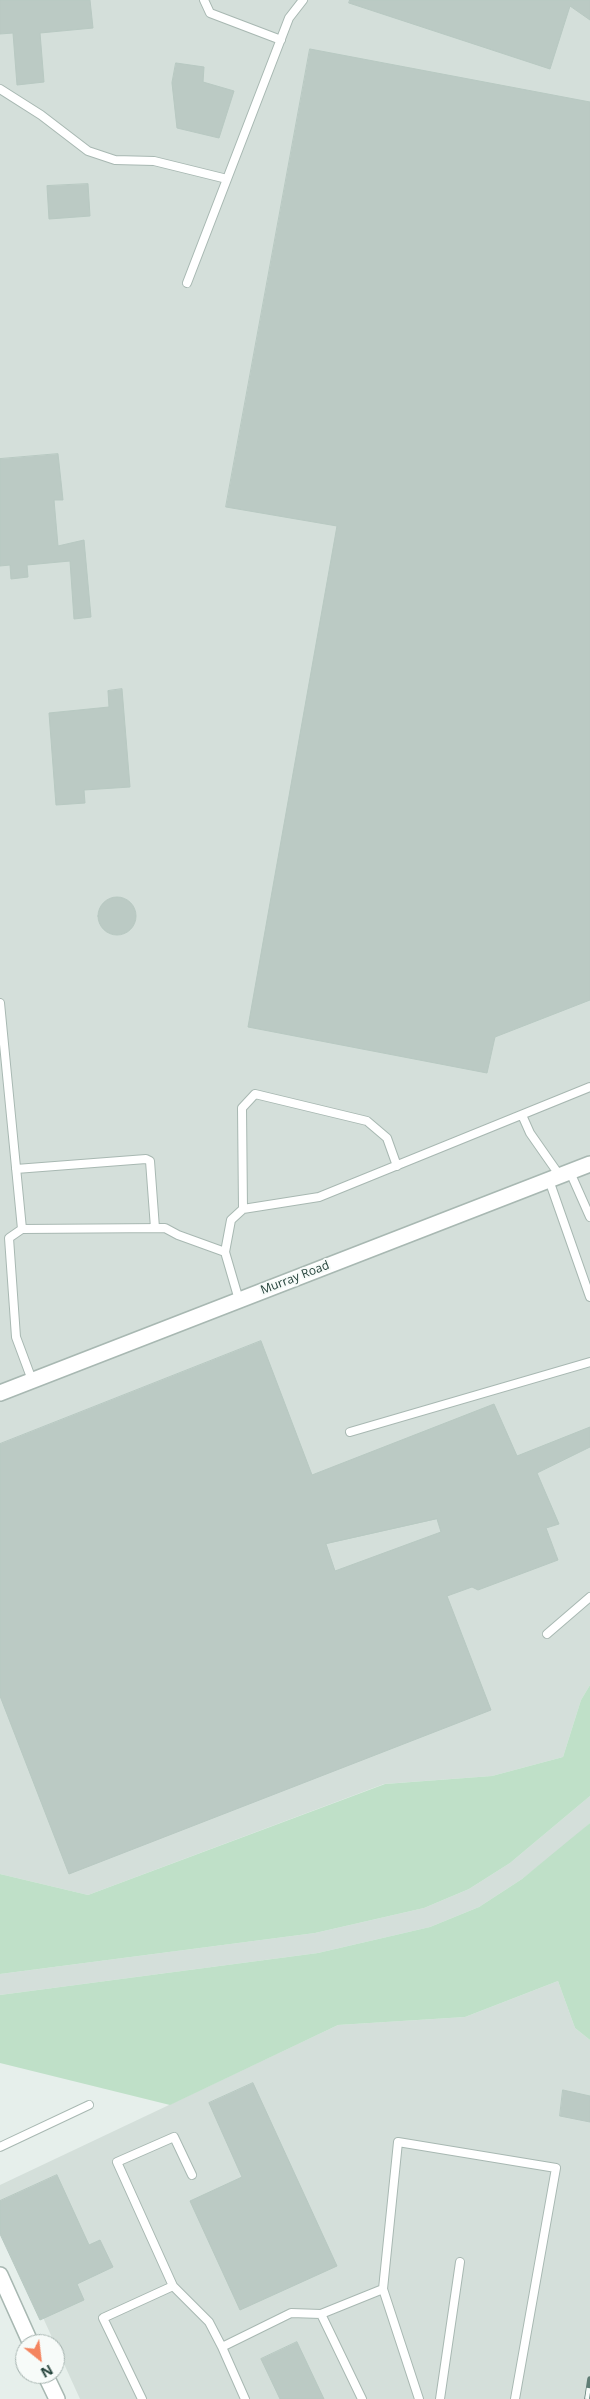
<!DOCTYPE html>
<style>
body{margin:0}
#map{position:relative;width:590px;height:2399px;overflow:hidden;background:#e6efeb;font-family:"Open Sans",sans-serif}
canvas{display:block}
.north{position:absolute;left:15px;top:2334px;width:50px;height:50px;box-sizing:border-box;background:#f7fbf9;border:1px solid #a3b1ad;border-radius:50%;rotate:151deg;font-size:14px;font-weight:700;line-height:20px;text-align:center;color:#24423a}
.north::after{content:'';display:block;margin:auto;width:18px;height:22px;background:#f4845f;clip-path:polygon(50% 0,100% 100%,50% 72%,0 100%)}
</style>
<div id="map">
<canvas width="590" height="2399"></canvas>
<div class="north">N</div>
</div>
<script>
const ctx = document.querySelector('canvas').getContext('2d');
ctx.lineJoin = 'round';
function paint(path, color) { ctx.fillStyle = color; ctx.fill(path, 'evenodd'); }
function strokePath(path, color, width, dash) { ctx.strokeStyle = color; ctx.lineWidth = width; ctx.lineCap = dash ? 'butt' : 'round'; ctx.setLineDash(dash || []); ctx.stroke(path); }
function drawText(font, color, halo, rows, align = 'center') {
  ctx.font = font + ' "Open Sans",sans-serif'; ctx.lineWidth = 4; ctx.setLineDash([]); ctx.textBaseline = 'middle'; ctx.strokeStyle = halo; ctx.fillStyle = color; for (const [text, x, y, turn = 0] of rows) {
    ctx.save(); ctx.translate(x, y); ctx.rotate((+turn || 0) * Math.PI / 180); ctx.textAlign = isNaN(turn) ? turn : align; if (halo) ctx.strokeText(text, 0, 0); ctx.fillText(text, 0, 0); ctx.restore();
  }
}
paint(new Path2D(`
 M0,0H590V1685L581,1700L563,1757L492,1776L384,1784L88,1895L0,1874Z
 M590,1796V1823L565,1846L522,1879L479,1907L430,1927L318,1953L0,1995V1974L315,1933L424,1908L469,1889L510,1863Z
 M558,1981L575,2028L590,2040V2399H80L0,2223V2185L338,2025L465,2017Z`), '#d4dfda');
paint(new Path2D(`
 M590,1685V1796L510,1863L469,1889L424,1908L315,1933L0,1974V1874L88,1895L385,1784L492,1776L563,1757L581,1700Z
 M590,1823V2040L575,2028L558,1981L465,2017L338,2025L170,2105L0,2063V1995L318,1953L430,1927L479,1907L522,1879Z`), '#bfe0c8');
const building = new Path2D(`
 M0,0H90L93,28L40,33L44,82L17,85L13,33L0,34Z
 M350,0H590V20L570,6L550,69L349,3Z
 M310,49L590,102V1000L495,1037L487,1073L248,1027L337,526L226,507Z
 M176,63L204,67L203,82L234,91L219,138L177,128L172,83Z
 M88,184L90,216L49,219L47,186Z
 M58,454L63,500H54L58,546L84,540L91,617L74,619L70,561L27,565L28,577L11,579L10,565L0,566V459Z
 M122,689L130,787L84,790L85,803L56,805L49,713L109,707L108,691Z
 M98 916a19 19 0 1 1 38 0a19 19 0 1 1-38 0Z
 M261,1341L312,1475L494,1404L517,1456L590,1427V1447L537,1473L559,1524L546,1528L558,1560L478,1590L472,1587L447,1596L491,1710L69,1874L0,1696V1444ZM437,1519L441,1532L335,1571L326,1544Z
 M253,2083L337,2266L240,2310L190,2201L242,2177L209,2103Z
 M563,2090L590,2096V2122L560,2116Z
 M57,2175L89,2245L100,2240L113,2267L77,2284L84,2300L40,2320L0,2234V2201Z
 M297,2342L324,2399H280L261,2359Z`);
paint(building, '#bbcac4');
strokePath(building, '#b8c9c2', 1);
const service = new Path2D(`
 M204,0L210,13L281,40
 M0,89L41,115L88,151L115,160L154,161L227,179
 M187,283L289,18L303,0
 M0,1003L22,1229
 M522,1115L530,1133L560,1176
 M16,1169L146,1159L150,1161L155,1228
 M570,1172L590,1217
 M549,1180L590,1297
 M243,1209L242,1108L255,1094L367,1121L387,1138L397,1166
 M225,1252L231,1220L243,1209L319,1197L590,1087
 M32,1380L16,1337L9,1238L22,1229L165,1228L178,1235L225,1252L239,1300
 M350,1432L590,1362
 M547,1634L590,1597
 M0,2147L89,2105
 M192,2175L174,2137L117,2162L173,2286L209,2322L222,2347L291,2313L321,2314L362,2399
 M383,2289L398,2142L556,2168L515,2399
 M321,2314L383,2289L419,2399
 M222,2347L245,2399
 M142,2399L103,2318L173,2286
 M440,2399L460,2262`);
const minor = new Path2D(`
 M0,1393L590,1164
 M0,2275L31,2344
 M45,2374L57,2399`);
strokePath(service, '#a8b8b2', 10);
strokePath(minor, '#a8b8b2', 18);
strokePath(service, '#fff', 8);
strokePath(minor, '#fff', 15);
const rail = new Path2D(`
 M587,2399L590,2379`);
strokePath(rail, '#5f7d75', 5.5);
strokePath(rail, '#f7fbf9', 4, [11]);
drawText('12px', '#24423a', '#f7fbf9', [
 ["Murray Road",295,1278,-21]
]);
</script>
